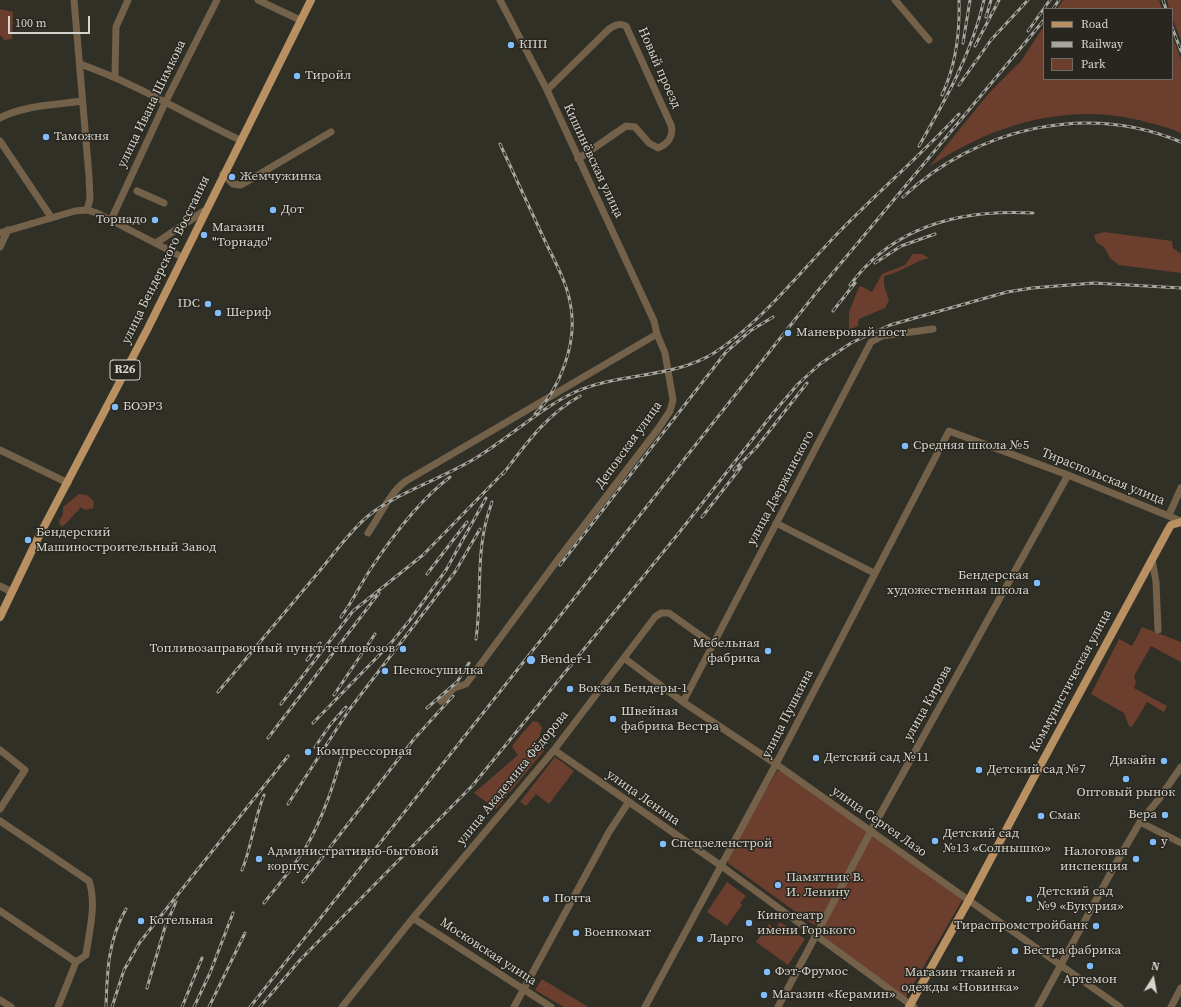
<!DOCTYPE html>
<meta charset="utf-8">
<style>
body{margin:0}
#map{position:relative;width:1181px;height:1007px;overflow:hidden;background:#313027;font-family:"Source Serif 4",serif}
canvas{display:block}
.legend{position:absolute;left:1043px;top:8px;width:130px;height:72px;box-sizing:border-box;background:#28261e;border:1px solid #6d6c64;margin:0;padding:5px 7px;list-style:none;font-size:12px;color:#d5d4ce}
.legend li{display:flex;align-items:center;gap:8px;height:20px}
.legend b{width:20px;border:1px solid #6d6c64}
.north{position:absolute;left:1133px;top:959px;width:40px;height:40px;-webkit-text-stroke:3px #28261e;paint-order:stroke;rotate:11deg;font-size:11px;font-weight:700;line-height:16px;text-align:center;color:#d5d4ce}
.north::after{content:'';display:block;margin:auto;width:14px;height:18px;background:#d5d4ce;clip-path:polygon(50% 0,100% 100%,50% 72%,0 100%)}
.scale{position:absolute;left:8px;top:16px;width:82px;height:18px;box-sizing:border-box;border:2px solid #d5d4ce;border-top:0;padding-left:5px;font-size:12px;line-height:14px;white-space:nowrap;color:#d5d4ce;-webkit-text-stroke:3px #28261e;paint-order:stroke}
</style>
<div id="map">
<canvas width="1181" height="1007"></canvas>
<ul class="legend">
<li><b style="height:5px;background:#b89061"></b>Road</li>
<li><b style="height:5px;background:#a6a59e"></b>Railway</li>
<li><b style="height:11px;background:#6b3e2e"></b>Park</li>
</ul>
<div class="north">N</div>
<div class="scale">100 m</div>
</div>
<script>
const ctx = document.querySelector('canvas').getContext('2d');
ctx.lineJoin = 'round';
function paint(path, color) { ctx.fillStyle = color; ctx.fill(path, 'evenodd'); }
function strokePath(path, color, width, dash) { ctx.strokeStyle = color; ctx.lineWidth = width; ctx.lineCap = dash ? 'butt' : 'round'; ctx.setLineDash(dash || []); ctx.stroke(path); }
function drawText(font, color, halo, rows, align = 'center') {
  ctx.font = font + ' "Source Serif 4",serif'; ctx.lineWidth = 3; ctx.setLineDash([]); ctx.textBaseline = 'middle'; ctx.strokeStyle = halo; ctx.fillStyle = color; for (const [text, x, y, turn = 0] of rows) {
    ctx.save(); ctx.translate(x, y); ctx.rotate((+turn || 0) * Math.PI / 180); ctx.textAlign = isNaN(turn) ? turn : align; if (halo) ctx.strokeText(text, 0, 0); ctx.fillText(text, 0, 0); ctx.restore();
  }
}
paint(new Path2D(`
 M1063,0H1159L1162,9H1057Z
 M1167,0H1181V40L1172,18V9H1169Z
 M0,9L13,12L12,39L4,40L0,35Z
 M1044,26V79H1172V36L1181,59V133C1170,128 1158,125 1146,122C1070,101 993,124 929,167L989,93L1021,61Z
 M1104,232L1172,241L1173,248L1181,254V273L1119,265L1110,258L1104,247L1096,242L1094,235Z
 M913,254H922L929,258C912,262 903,272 884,276V285L889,301L885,308L859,319L858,326L849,330V312L859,287L861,286L872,292L882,274L905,265Z
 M79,494L87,495L94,501L93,508L86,510L80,507L79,510C72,515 70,521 63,526L60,525L59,521L63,515V507Z
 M1142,627L1181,642V662L1151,646L1134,676L1136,682L1134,688L1167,706L1164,712L1147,702L1132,727L1129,726L1124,713L1091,694L1119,639L1132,646Z
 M533,721L538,722L542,728L539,738L535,741L546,748L496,809L474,793L518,755L512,747L514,743Z
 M555,757L574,771L549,804L536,794L526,806L520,802Z
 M777,771H780L863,828L867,833L820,922L814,925L728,863V856Z
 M871,831L964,897L906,997L823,938L820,927Z
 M727,882L746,896L740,903L742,905L727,926L707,912Z
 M780,922L805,939L788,965L756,942L769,924L775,929Z
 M542,979L588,1007H564L535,990Z`), '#6b3e2e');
strokePath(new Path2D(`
 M74,0L89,176L90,199L87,210
 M258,0L300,20
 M895,0L929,40
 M80,64C135,83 187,115 240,140
 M115,76L116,27L128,0
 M547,90L609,29C615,25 619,23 626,26L671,125C674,136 668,144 658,148L649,143L635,127L626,126L578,159
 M0,118C24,105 56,105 82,101
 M0,141L51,217
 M223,174L233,184L241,185L331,132
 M137,191L164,203
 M111,220L165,103L217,0
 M0,233L75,211L87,210L97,213L182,257
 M156,243L204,211
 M0,247L8,230
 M0,450L68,483
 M1169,515L1181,488
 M776,523L874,573
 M368,533C380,516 390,492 406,481L657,334
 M1152,559L1156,582L1158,630
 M0,586L12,592
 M624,658L683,702L776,764L1120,1007
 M441,701L454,688L466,684L469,680L559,558L658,429L670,411L673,400L665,353L657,334L654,321L547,90L500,0
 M683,702L871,342L882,336L933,329
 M0,750L25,770L0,809
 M554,750L720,865L914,1007
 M0,821L89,881C97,904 89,932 86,955L76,962L58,1007
 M1140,822L1181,843
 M0,911L76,962
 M413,918L551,1007
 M0,1000L11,1007
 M342,1007L413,918L554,750L655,617L661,613H669L714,645
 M514,1007L609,832L628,803
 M645,1007L776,764L949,431L1068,475L1181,521
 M778,1007L871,831L1068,475
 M1038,1007L1115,865L1140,822L1159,799L1181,767
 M1171,1007L1181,988`), '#74614a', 7);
strokePath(new Path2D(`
 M0,617L37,540L148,328L311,0
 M909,1007L969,900L1033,779L1168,530L1171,525L1181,522`), '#b89061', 8);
const rail = new Path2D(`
 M1163,0L1166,9
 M1053,9L1059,0
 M986,17L991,0
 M1172,27L1181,51
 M1028,31L1050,0
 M963,43L970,0
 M975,46L999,0
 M959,85L991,40L1028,0
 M942,95C956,65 960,33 959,0
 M500,144C515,176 530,209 545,241C555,262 568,284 571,308C577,343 560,389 535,414
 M919,146C946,99 972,53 984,0
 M903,197C976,128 1087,102 1181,142
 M875,263L901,246L935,234
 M850,285C894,225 961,209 1033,213
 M833,311L855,283
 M734,470L756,448L807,383
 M503,474C525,445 547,414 580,396
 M702,517L741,467
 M560,565L726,352L750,331L773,317
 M427,574L467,522
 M341,617C353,601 361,583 372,567C392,537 421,499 450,477
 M476,639C483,589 474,551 492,502
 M307,660L320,643
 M218,692C251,653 284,613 317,574C334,554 349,532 368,516C399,491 445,478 479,456C511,436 541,408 575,392C620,372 672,379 714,353C761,323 800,272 839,232C878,192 921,155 959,114
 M334,695L375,634
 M281,704L353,611L423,555L506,470
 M427,708L457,682L469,663
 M313,723L391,643L410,620L446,570L486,498
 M268,738L379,593
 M315,747L330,725L346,707
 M288,804L349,710L455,572L480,529
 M242,870C252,846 254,819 264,795
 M303,882L414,739L453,696
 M264,903C278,885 294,867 306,847C324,816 334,783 344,749
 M147,988L165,927L176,902
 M106,1007C107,972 108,940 126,909
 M112,1007L124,970L140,942L288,756
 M182,1007L202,958
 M194,1007L210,973L233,913
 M209,1007L245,933
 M250,1007L816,293L1044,20
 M260,1007L300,960L473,785L678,534L774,412L798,384L820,364L851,343L890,325L1007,292L1032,288L1094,283L1181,288`);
strokePath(rail, '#a6a59e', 3);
strokePath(rail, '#28261e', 1.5, [4.5]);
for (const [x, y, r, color] of [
 [511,45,4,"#81bdfa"],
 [297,76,4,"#81bdfa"],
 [46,137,4,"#81bdfa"],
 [232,177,4,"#81bdfa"],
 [273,210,4,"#81bdfa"],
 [155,220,4,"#81bdfa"],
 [204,235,4,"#81bdfa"],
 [208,304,4,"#81bdfa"],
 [218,313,4,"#81bdfa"],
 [788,333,4,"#81bdfa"],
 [115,407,4,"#81bdfa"],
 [905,446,4,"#81bdfa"],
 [28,540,4,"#81bdfa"],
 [1037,583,4,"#81bdfa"],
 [403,649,4,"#81bdfa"],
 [768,651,4,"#81bdfa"],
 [531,660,5,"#81bdfa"],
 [385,671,4,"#81bdfa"],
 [570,689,4,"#81bdfa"],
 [613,719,4,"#81bdfa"],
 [308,752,4,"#81bdfa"],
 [816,758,4,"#81bdfa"],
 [1164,761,4,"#81bdfa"],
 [979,770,4,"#81bdfa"],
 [1126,779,4,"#81bdfa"],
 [1165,815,4,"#81bdfa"],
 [1041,816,4,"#81bdfa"],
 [935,841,4,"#81bdfa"],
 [1153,842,4,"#81bdfa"],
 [663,844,4,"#81bdfa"],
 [259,859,4,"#81bdfa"],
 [1136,859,4,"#81bdfa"],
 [778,885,4,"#81bdfa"],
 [546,899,4,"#81bdfa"],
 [1029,899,4,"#81bdfa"],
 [141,921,4,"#81bdfa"],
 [749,923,4,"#81bdfa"],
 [1096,926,4,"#81bdfa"],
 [576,933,4,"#81bdfa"],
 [700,939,4,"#81bdfa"],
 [1015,951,4,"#81bdfa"],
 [960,959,4,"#81bdfa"],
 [1090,966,4,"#81bdfa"],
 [767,972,4,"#81bdfa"],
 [764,995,4,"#81bdfa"]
]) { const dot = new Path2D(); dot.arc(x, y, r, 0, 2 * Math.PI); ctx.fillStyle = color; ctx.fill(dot); strokePath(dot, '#28261e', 1.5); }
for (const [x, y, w] of [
 [125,370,30]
]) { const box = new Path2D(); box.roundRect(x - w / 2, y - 10, w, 20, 3); ctx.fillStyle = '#28261e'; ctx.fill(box); strokePath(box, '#d5d4ce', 1); }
drawText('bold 12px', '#d5d4ce', null, [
 ["R26",125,370]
]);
drawText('13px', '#d5d4ce', '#28261e', [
 ["КПП",519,45],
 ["Тиройл",305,76],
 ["Таможня",54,137],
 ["Жемчужинка",240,177],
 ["Дот",281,210],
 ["Торнадо",147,220,"right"],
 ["Магазин",212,228],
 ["\"Торнадо\"",212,243],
 ["IDC",200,304,"right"],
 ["Шериф",226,313],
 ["Маневровый пост",796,333],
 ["БОЭРЗ",123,407],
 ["Средняя школа №5",913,446],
 ["Бендерский",36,533],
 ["Машиностроительный Завод",36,548],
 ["Бендерская",1029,576,"right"],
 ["художественная школа",1029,591,"right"],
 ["Мебельная",760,644,"right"],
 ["фабрика",760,659,"right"],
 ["Топливозаправочный пункт тепловозов",395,649,"right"],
 ["Bender-1",540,660],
 ["Пескосушилка",393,671],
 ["Вокзал Бендеры-1",578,689],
 ["Швейная",621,712],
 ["фабрика Вестра",621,727],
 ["Компрессорная",316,752],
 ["Детский сад №11",824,758],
 ["Дизайн",1156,761,"right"],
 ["Детский сад №7",987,770],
 ["Оптовый рынок",1126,793,"center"],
 ["Вера",1157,815,"right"],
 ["Смак",1049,816],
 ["Детский сад",943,834],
 ["№13 «Солнышко»",943,849],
 ["y",1161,842],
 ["Спецзеленстрой",671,844],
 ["Административно-бытовой",267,852],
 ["корпус",267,867],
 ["Налоговая",1128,852,"right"],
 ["инспекция",1128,867,"right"],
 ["Памятник В.",786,878],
 ["И. Ленину",786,893],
 ["Детский сад",1037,892],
 ["№9 «Букурия»",1037,907],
 ["Почта",554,899],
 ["Кинотеатр",757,916],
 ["имени Горького",757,931],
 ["Котельная",149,921],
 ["Тираспромстройбанк",1088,926,"right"],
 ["Военкомат",584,933],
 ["Ларго",708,939],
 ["Вестра фабрика",1023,951],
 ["Фэт-Фрумос",775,972],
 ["Магазин тканей и",960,973,"center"],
 ["одежды «Новинка»",960,988,"center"],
 ["Артемон",1090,980,"center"],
 ["Магазин «Керамин»",772,995]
], 'left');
drawText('13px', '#d5d4ce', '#28261e', [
 ["Новый проезд",659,68,66],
 ["улица Ивана Шимкова",152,104,-64],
 ["Кишинёвская улица",593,161,65],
 ["улица Бендерского Восстания",166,260,-64],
 ["Деповская улица",629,445,-54],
 ["Тираспольская улица",1103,477,22],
 ["улица Дзержинского",781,488,-62],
 ["Коммунистическая улица",1071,681,-62],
 ["улица Кирова",928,703,-61],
 ["улица Пушкина",788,714,-63],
 ["улица Академика Фёдорова",513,778,-51],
 ["улица Ленина",643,798,35],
 ["улица Сергея Лазо",879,822,35],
 ["Московская улица",488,952,33]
]);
</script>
